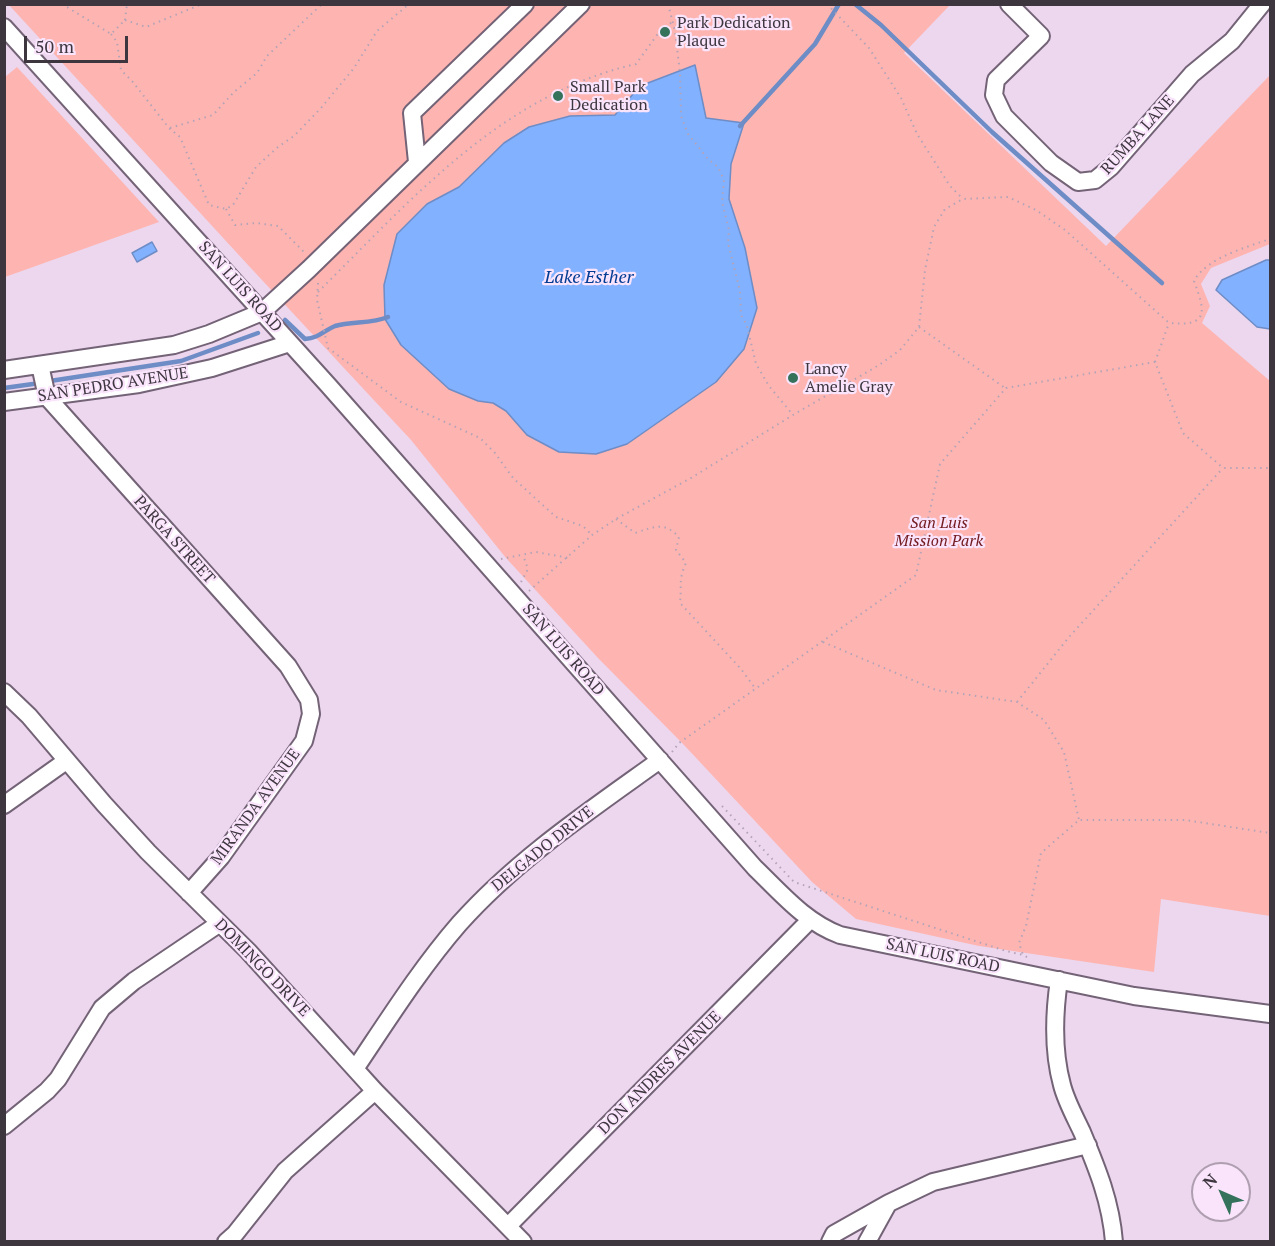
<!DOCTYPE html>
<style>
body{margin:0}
#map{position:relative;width:1275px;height:1246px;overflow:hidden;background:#ecd7ef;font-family:"PT Serif",serif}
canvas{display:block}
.frame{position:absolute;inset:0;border:6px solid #3e363f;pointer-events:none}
.north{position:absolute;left:1191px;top:1162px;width:60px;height:60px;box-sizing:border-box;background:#f9e4fc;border:2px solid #ae9eb0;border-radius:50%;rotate:315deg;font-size:16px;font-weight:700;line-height:24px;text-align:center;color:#3e363f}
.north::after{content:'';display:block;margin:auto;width:21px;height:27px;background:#35725c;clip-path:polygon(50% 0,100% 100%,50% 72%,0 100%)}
.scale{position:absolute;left:24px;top:36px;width:104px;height:27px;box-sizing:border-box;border:3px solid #3e363f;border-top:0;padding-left:8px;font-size:18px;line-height:21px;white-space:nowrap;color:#3e363f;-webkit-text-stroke:4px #f9e4fc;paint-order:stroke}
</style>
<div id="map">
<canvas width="1275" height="1246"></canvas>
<div class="frame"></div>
<div class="north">N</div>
<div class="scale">50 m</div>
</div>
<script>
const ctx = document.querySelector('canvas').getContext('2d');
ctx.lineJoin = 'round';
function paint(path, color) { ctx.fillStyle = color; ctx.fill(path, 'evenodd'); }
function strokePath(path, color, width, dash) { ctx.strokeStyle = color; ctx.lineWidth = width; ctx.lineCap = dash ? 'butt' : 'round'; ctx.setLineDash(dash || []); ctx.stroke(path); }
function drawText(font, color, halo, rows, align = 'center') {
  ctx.font = font + ' "PT Serif",serif'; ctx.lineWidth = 4.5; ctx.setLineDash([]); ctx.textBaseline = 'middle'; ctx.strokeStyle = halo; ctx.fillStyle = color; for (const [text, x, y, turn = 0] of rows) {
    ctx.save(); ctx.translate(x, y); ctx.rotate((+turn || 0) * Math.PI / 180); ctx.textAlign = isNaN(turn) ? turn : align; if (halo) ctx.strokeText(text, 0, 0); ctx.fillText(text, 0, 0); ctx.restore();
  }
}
paint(new Path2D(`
 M9,5H950L904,53L1106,246L1270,75V244L1211,268L1201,284L1210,306L1202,323L1270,381V916L1161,899L1154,972L979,946L856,919L812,882L684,745L598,658L506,558L411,440L248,265Z
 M17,67L159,222L5,277V77Z`), '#feb5b1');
const water = new Path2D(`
 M695,65L706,118L744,123L731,164L729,199L745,248L757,308L744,349L716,382L627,444L596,454L559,452L527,435L506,411L493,403L478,401L449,389L401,345L385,319L384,285L397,234L427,204L459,187L504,143L529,127L570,116L615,115L640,86Z
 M152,242L157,251L137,262L132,253Z
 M1266,260H1270V329L1257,327L1216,290L1222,280Z`);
paint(water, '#82b1ff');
strokePath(water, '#6e8cc5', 1.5);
strokePath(new Path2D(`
 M855,4L881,25L992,132L1162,283
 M740,126L815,44L839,4
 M285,320L305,339C319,338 323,331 335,326C352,321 371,324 388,317
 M50,381L181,361L258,333
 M4,388L33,384`), '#6e8cc5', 4.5);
const minor = new Path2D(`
 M1009,4L1041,36L996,80L994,95L1004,116L1051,163L1078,182L1095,180L1111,167L1192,74L1232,41L1262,4
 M4,27L328,385L755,868C781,893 805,922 840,935L1134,996L1270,1014
 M417,162L412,113L525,4
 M40,365L47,397L288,666L309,700L311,714L304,741L221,857L189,893
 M4,370L174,345L209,334L262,312L309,269L581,4
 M4,402L139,384L212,368L290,343
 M4,692L29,716L104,804L148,852L248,951L375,1091L523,1242
 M4,805L66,761
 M1059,980C1054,1014 1053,1052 1062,1085C1066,1101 1075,1117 1082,1132C1097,1168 1111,1202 1114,1242
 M355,1069C388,1020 420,969 459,924C517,859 589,811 660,760
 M4,1126L47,1091L58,1079L102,1008L134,981L220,923
 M508,1226L810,920
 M226,1242L235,1234L285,1171L375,1091
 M830,1242L834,1234L889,1203L933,1182L1088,1145
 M867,1242L888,1204`);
strokePath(minor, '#746377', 20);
strokePath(new Path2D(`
 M62,4L111,34L125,20
 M668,4L675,31L680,73L681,116L688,134L708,159L718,167L724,180L722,202L729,230L728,243L740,291L741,315L747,326L756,364L769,386L793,415
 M827,4L869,48L901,98L917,134L950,186L963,199
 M125,20L146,27L202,4
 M125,20L127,4
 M111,34L117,42L121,70L132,81L169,128L180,137L209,205L226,209L233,205L256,167L278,147L294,136L321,108L354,68L377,31L409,4
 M170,128L213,115L234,92L257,73L267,56L322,4
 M226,209L235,225L256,223L278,226L305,253
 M318,283L317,300L328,348L401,402L480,438L495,453L513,478L556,517L583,526L592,535
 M318,292C412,199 501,95 636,64L657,35L672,22
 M919,327L1005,388
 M1155,362L1169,323
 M616,519L635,533C654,527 664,521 679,537L676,550L686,563C678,580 682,585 680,603L741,669L755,688
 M501,559L536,552L569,558
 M521,582L528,569L523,555
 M529,591L592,535L616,519L691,478L793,415L879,365L900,350L919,327L925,270L934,227L945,209L963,199L1008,197L1036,210L1065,230L1169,323C1210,327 1205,311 1194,281C1206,258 1247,247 1270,239
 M823,642L936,690L1017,702L1044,720L1064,752L1079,820
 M1017,702L1069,637L1223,468
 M672,752L679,743L916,575L940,464L1006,388L1155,362L1183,433L1223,468H1270
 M722,806L794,882L1006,951L1023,955
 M1027,957L1023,955L1019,943L1026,926L1041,853L1079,820H1185L1270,833`), '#b4a3b6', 2, [1.5, 4.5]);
strokePath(minor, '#fff', 16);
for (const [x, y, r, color] of [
 [665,32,6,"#35725c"],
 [558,96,6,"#35725c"],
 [793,378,6,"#35725c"]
]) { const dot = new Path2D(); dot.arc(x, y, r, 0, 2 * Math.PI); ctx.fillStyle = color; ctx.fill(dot); strokePath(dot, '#f9e4fc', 2); }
drawText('16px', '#3e363f', '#f9e4fc', [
 ["Park Dedication",677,23],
 ["Plaque",677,41],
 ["Small Park",570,87],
 ["Dedication",570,105],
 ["Lancy",805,369],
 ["Amelie Gray",805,387]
], 'left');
drawText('16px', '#3e363f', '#f9e4fc', [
 ["RUMBA LANE",1138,135,-48],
 ["SAN LUIS ROAD",240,287,48],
 ["SAN PEDRO AVENUE",113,385,-9],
 ["PARGA STREET",174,540,48],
 ["SAN LUIS ROAD",563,650,49],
 ["MIRANDA AVENUE",256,807,-54],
 ["DELGADO DRIVE",543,849,-39],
 ["SAN LUIS ROAD",943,956,12],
 ["DOMINGO DRIVE",262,968,46],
 ["DON ANDRES AVENUE",660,1073,-45]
]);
drawText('italic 16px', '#731a1f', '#f9e4fc', [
 ["San Luis",939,523],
 ["Mission Park",939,541]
]);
drawText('italic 18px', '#033c93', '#f9e4fc', [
 ["Lake Esther",589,278]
]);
</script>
